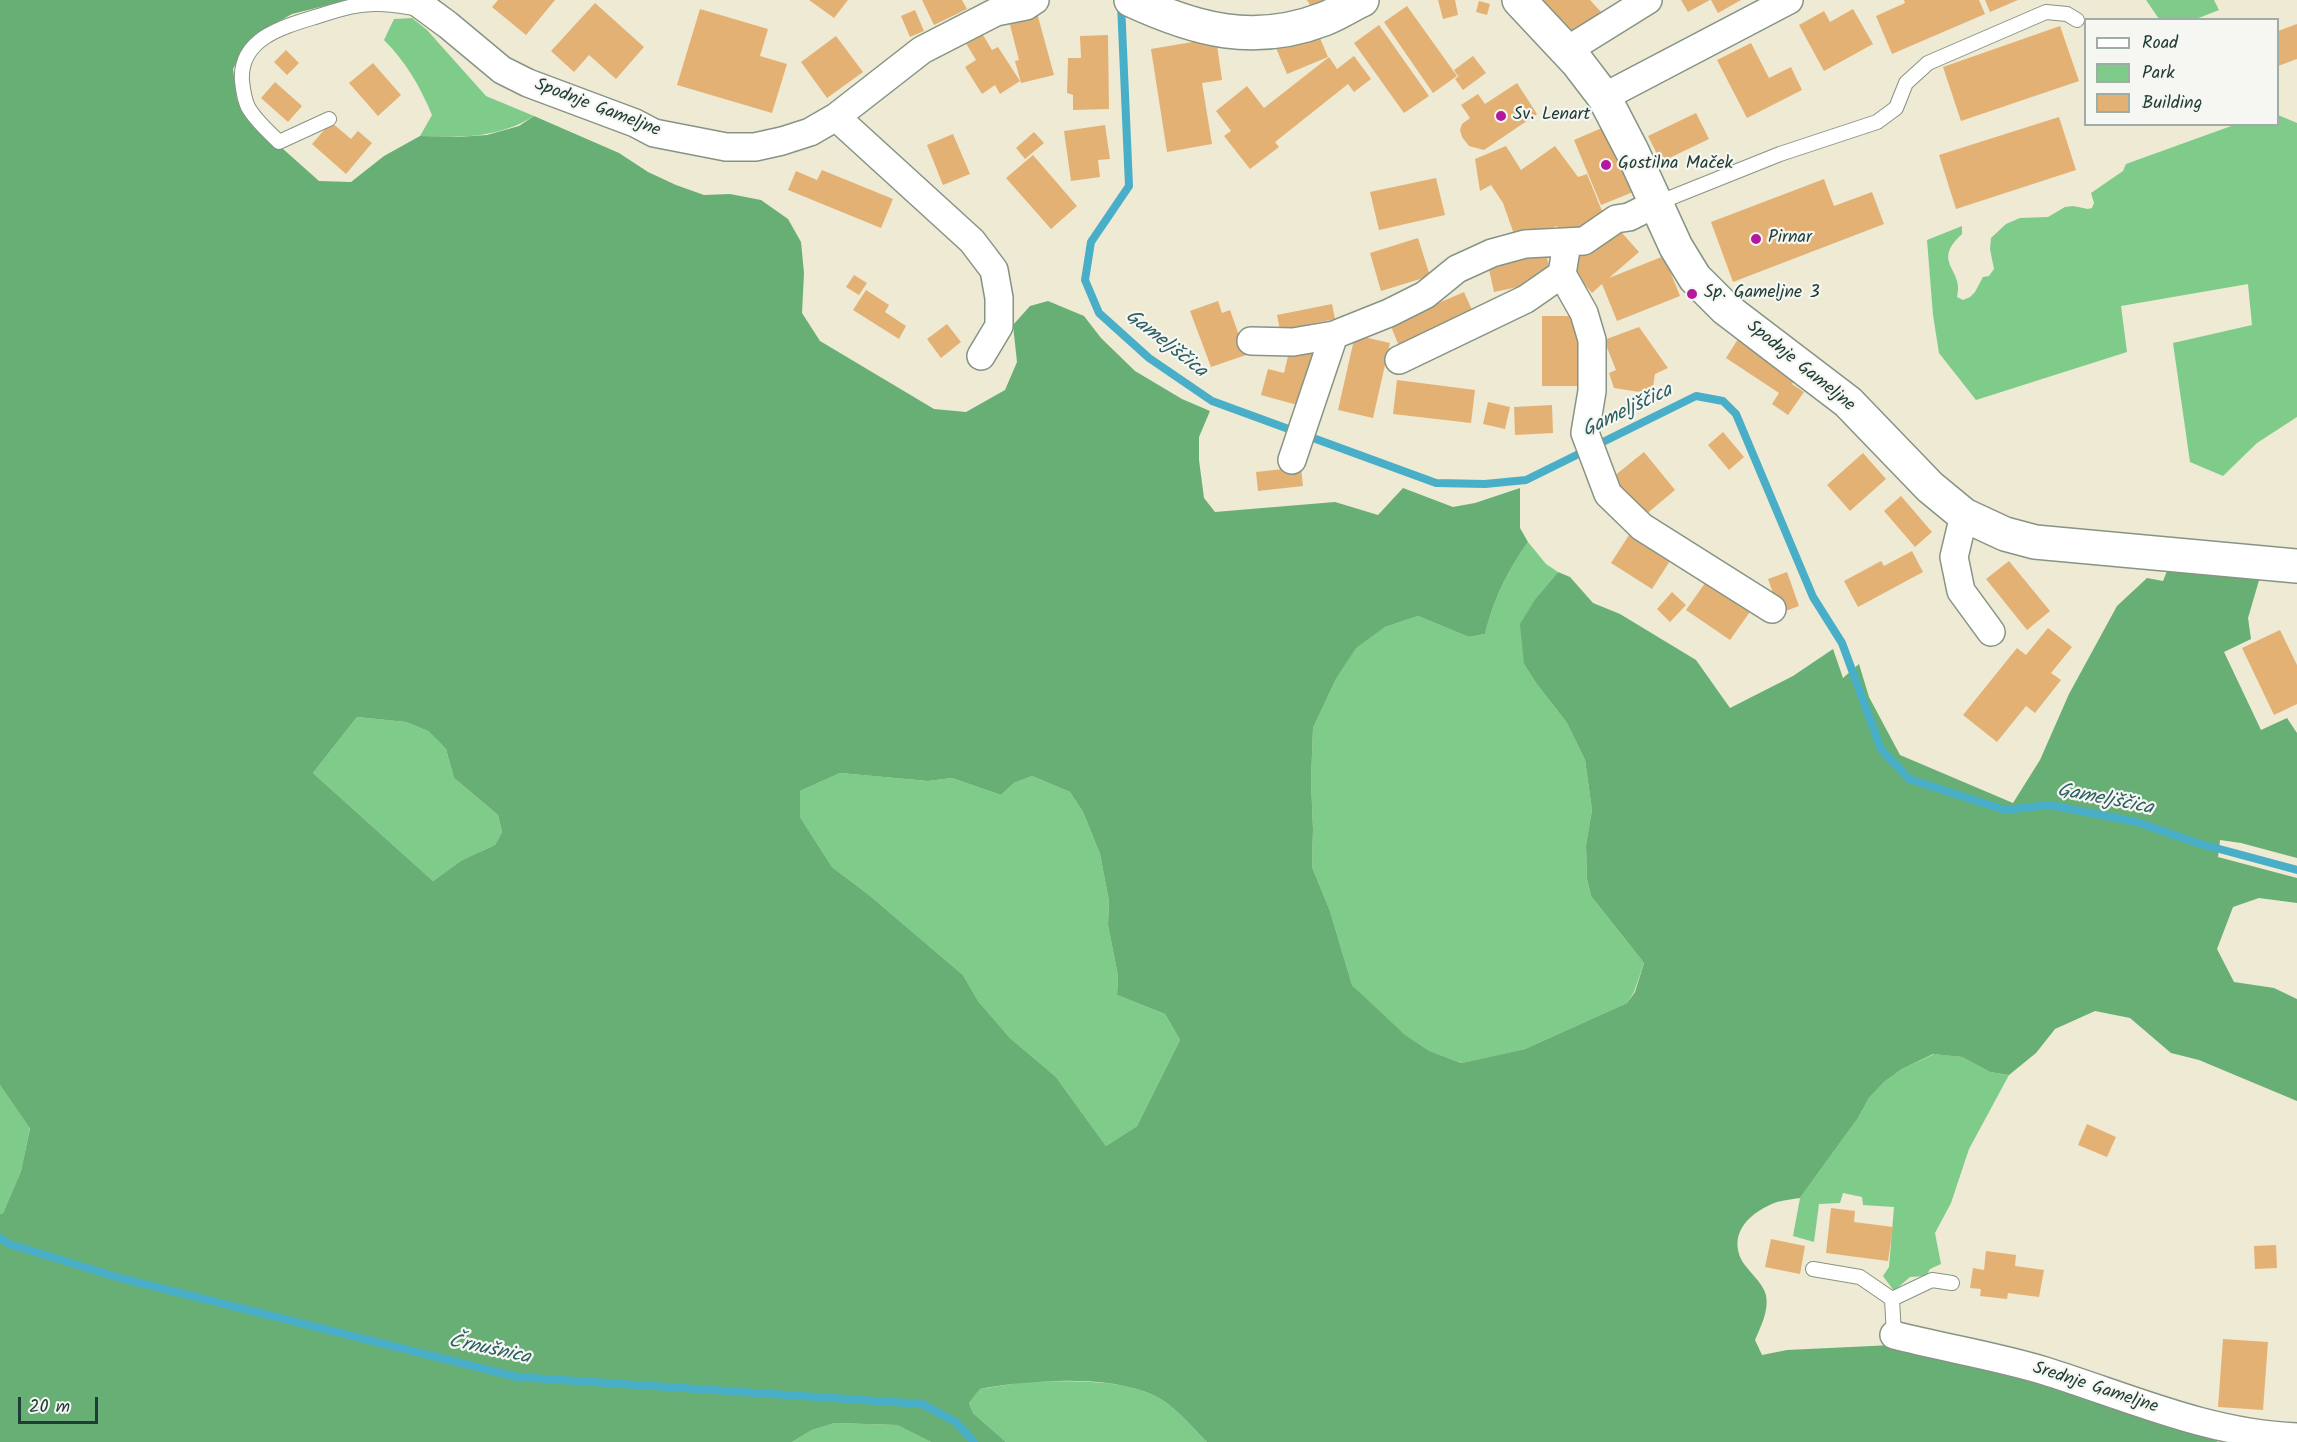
<!DOCTYPE html>
<meta charset="utf-8">
<style>
body{margin:0}
#map{position:relative;width:2297px;height:1442px;overflow:hidden;background:#eeead3;font-family:Kalam,sans-serif}
canvas{display:block}
.legend{position:absolute;left:2084px;top:18px;width:195px;height:108px;box-sizing:border-box;background:#f6f6f2;border:2px solid #a0aca6;margin:0;padding:8px 10px;list-style:none;font-size:18px;color:#1f3d34}
.legend li{display:flex;align-items:center;gap:12px;height:30px}
.legend b{width:30px;border:2px solid #a0aca6}
.scale{position:absolute;left:18px;top:1397px;width:80px;height:27px;box-sizing:border-box;border:3px solid #1f3d34;border-top:0;padding-left:8px;font-size:18px;line-height:21px;white-space:nowrap;color:#1f3d34;-webkit-text-stroke:4px #f6f6f2;paint-order:stroke}
</style>
<div id="map">
<canvas width="2297" height="1442"></canvas>
<ul class="legend">
<li><b style="height:8px;background:#fff"></b>Road</li>
<li><b style="height:16px;background:#7fcb89"></b>Park</li>
<li><b style="height:16px;background:#e4b174"></b>Building</li>
</ul>
<div class="scale">20 m</div>
</div>
<script>
const ctx = document.querySelector('canvas').getContext('2d');
ctx.lineJoin = 'round';
function paint(path, color) { ctx.fillStyle = color; ctx.fill(path, 'evenodd'); }
function strokePath(path, color, width, dash) { ctx.strokeStyle = color; ctx.lineWidth = width; ctx.lineCap = dash ? 'butt' : 'round'; ctx.setLineDash(dash || []); ctx.stroke(path); }
function drawText(font, color, halo, rows, align = 'center') {
  ctx.font = font + ' Kalam,sans-serif'; ctx.lineWidth = 4.5; ctx.setLineDash([]); ctx.textBaseline = 'middle'; ctx.strokeStyle = halo; ctx.fillStyle = color; for (const [text, x, y, turn = 0] of rows) {
    ctx.save(); ctx.translate(x, y); ctx.rotate((+turn || 0) * Math.PI / 180); ctx.textAlign = isNaN(turn) ? turn : align; if (halo) ctx.strokeText(text, 0, 0); ctx.fillText(text, 0, 0); ctx.restore();
  }
}
paint(new Path2D(`
 M2146,0H2214L2219,10L2196,19H2159Z
 M412,18L427,30L486,96L534,116C499,138 461,138 420,136L432,115C420,86 406,62 384,40L394,19Z
 M2278,115L2297,123V417L2257,443L2223,476L2190,462L2173,343L2252,325L2248,284L2121,306L2127,352L1976,400L1939,353L1933,315L1927,240L1962,226V234C1930,263 1965,269 1957,297L1963,300L1970,297L1975,292L1983,277L1989,276L1994,269L1990,249L1991,238L2006,224L2020,218L2048,217L2065,207L2073,206L2088,209L2092,208L2094,203L2091,193L2123,171L2126,164L2234,125L2278,124Z
 M1528,542L1546,564L1558,572L1536,598L1524,664L1536,683L1567,723L1585,760L1592,810L1586,845L1587,879L1591,896L1644,963L1634,992L1627,1003L1525,1049L1463,1063L1428,1051L1404,1035L1352,985L1330,911L1312,867L1313,829L1311,780L1313,728L1336,679L1356,647L1385,627L1418,616L1469,637L1485,634C1494,598 1507,572 1528,542Z
 M357,717L406,722L428,731L446,749L454,778L498,815L502,832L495,845L462,860L433,881L313,773Z
 M840,773L928,781L952,778L1001,795L1014,783L1032,776L1070,792L1083,812L1100,854L1109,901L1108,925L1118,976L1117,995L1165,1014L1180,1040L1137,1126L1106,1146L1056,1077L1010,1038L978,1001L963,975L869,895L832,867L800,817V791Z
 M1934,1054L1962,1057L1990,1072L2009,1075L1969,1149L1951,1203L1935,1233L1941,1264L1930,1269L1926,1276L1910,1277L1894,1291L1883,1276L1889,1267L1894,1207L1863,1205L1862,1197L1843,1193L1840,1203L1819,1204L1814,1242L1793,1236L1800,1198L1858,1118L1869,1098L1884,1082L1902,1069Z
 M0,1085L30,1127L21,1171L3,1213L0,1214Z
 M1031,1381C1071,1382 1118,1378 1155,1396C1173,1404 1193,1428 1207,1442H1006L973,1413L969,1403L980,1389Z
 M835,1423L897,1425L931,1442H792L812,1430Z`), '#7fcb89');
paint(new Path2D(`
 M0,0H348L292,14L274,24L250,39L233,69L237,100L246,116L319,181L351,182L384,156L420,136L458,137L487,135L519,126L534,116L619,153L648,172L676,185L704,195L730,194L761,200L788,219L801,242L804,273L802,313L820,341L934,409L966,412L1005,390L1017,362L1013,325L1030,306L1048,301L1084,316L1101,338L1135,371L1182,399L1210,411L1199,437V460L1204,498L1215,512L1335,502L1378,515L1403,488L1453,507L1475,503L1520,488V528L1528,542C1507,572 1494,598 1485,634L1469,637L1418,616L1385,627L1356,648L1336,679L1313,728L1311,780L1313,829L1312,867L1330,911L1352,985L1405,1035L1429,1051L1462,1063L1525,1049L1627,1003L1635,992L1644,963L1591,896L1587,879L1586,845L1592,810L1585,760L1567,723L1536,683L1524,664L1520,624L1536,598L1558,572L1570,577L1593,603L1620,614L1696,660L1730,708L1793,676L1833,649L1843,678L1859,664L1869,697L1900,755L2013,803L2040,760L2069,694L2117,606L2147,578L2163,581L2169,566L2260,577L2248,618L2251,639L2224,652L2261,730L2287,718L2297,733V858L2241,843L2220,840L2218,857L2297,878V903L2259,898L2233,907L2217,949L2234,982L2274,988L2297,999V1101L2199,1060L2171,1053L2130,1018L2095,1011L2055,1029L2036,1053L2009,1075L1990,1072L1962,1057L1933,1054L1902,1069L1884,1082L1869,1098L1858,1118L1800,1198C1793,1199 1784,1200 1777,1202C1752,1211 1727,1232 1742,1261C1748,1271 1763,1283 1766,1295C1769,1311 1761,1326 1755,1340L1762,1355L1787,1350L1893,1345L2024,1375L2205,1429L2218,1442H1207C1193,1428 1173,1404 1155,1396C1109,1374 1029,1380 980,1389L969,1403L973,1413L1006,1442H931L897,1425L835,1423L812,1430L792,1442H0V1214L3,1213L21,1171L30,1128L0,1085ZM357,717L406,722L428,731L446,749L454,778L498,815L502,832L495,845L462,860L433,881L313,773ZM840,773L928,781L952,778L1001,795L1014,783L1032,776L1070,792L1083,812L1100,854L1109,901L1108,925L1118,976L1117,995L1165,1014L1180,1040L1137,1126L1106,1146L1056,1077L1010,1038L978,1001L963,975L869,895L832,867L800,817V791Z`), '#67af75');
strokePath(new Path2D(`
 M1121,4L1129,186L1091,242L1085,280L1099,313L1149,358L1212,401L1436,483L1485,484L1526,480L1696,396L1723,401L1736,414L1813,597L1842,643L1881,749L1909,779L2005,810L2049,805L2137,822L2197,843L2297,870
 M0,1238L9,1244L120,1278L517,1377L922,1404L956,1422L974,1442`), '#49aec8', 8);
paint(new Path2D(`
 M498,0H555L526,35L492,7Z
 M809,0H848L834,18Z
 M922,0H962L967,9L934,25Z
 M1307,0H1327L1313,10Z
 M1438,0H1455L1458,15L1443,19Z
 M1541,0H1590L1602,13L1573,38Z
 M1681,0H1710L1688,12Z
 M1711,0H1741L1718,13Z
 M1904,0H1979L1985,14L1892,54L1876,16L1905,3Z
 M1985,0H2018L1990,12Z
 M1479,1L1490,4L1487,15L1476,12Z
 M595,3L644,47L616,79L589,55L574,72L551,51Z
 M1407,6L1457,76L1433,93L1384,22Z
 M700,9L768,29L760,56L787,64L772,113L677,85Z
 M1853,9L1873,44L1824,71L1799,25L1824,11L1830,22Z
 M915,10L924,31L910,37L901,16Z
 M1037,13L1054,75L1021,83L1015,61L1019,60L1009,21Z
 M2297,24V59L2278,66V31Z
 M1379,25L1429,96L1404,113L1354,43Z
 M2060,26L2079,81L1961,121L1943,67Z
 M980,30L992,50L998,47L1020,81L1000,94L995,85L982,94L965,67L976,60L964,40Z
 M1317,31L1328,57L1287,74L1276,48Z
 M1108,35L1109,109L1073,110V95L1067,93L1068,58H1081L1080,36Z
 M836,36L863,72L827,98L801,62Z
 M1216,38L1222,80L1202,83L1212,144L1167,152L1151,49Z
 M1751,43L1769,78L1791,67L1802,90L1747,118L1717,60Z
 M286,50L299,63L287,75L274,62Z
 M1354,56L1371,79L1354,92L1348,84L1275,142L1279,147L1250,169L1224,136L1231,131L1216,111L1247,86L1264,108L1329,57L1337,69Z
 M1473,56L1486,73L1463,90L1455,79L1462,73L1458,76L1454,70Z
 M373,63L401,95L378,116L349,83Z
 M275,82L302,106L288,122L261,98Z
 M1517,83L1537,114L1484,150L1469,146L1462,137L1460,130L1462,124L1470,118L1461,105L1478,94L1485,104Z
 M1696,113L1709,139L1661,162L1648,136Z
 M2059,117L2076,170L1956,209L1939,155Z
 M331,122L351,139L358,131L372,143L346,174L312,144Z
 M1611,124L1638,190L1601,205L1574,140Z
 M1105,125L1110,159L1098,160L1100,177L1071,181L1064,131Z
 M1034,132L1044,143L1025,159L1016,148Z
 M953,134L970,174L943,185L927,145Z
 M1506,146L1521,170L1555,146L1578,177L1587,174L1602,211L1565,238L1557,226L1516,240L1503,203L1491,185L1480,191L1475,159Z
 M1033,155L1077,206L1051,229L1006,178Z
 M822,170L893,199L881,228L788,190L796,171L817,180Z
 M1436,178L1445,215L1379,230L1370,192Z
 M1824,179L1834,206L1872,192L1884,224L1733,282L1711,222Z
 M1616,226L1639,252L1609,278L1664,256L1680,296L1617,321L1602,284L1592,293L1569,266Z
 M1418,238L1430,276L1381,291L1370,253Z
 M1546,252L1551,280L1494,292L1488,265Z
 M854,275L867,283L859,295L846,287Z
 M866,290L889,305L885,312L906,326L899,339L853,310Z
 M1464,292L1476,319L1401,351L1390,324Z
 M1218,301L1222,313L1230,310L1246,355L1211,367L1190,311Z
 M1332,304L1335,319L1280,330L1277,315Z
 M1542,316H1581V386H1542Z
 M947,324L961,342L941,358L927,339Z
 M1639,327L1668,368L1655,374L1652,394L1614,388L1609,373L1616,370L1604,340Z
 M1355,335L1390,343L1373,418L1338,410Z
 M1738,339L1796,378L1792,384L1804,392L1788,415L1772,404L1779,393L1726,358Z
 M1290,348L1314,354L1301,406L1261,395L1268,369L1284,373Z
 M1397,380L1475,390L1471,423L1393,414Z
 M1488,402L1510,407L1505,429L1483,424Z
 M1552,405L1553,433L1515,435L1514,407Z
 M1723,432L1744,457L1729,470L1708,445Z
 M1644,452L1675,490L1644,516L1613,477Z
 M1863,453L1886,479L1850,511L1827,485Z
 M1301,467L1303,486L1258,491L1256,472Z
 M1901,496L1932,532L1915,547L1884,511Z
 M1629,535L1670,561L1652,589L1611,563Z
 M1912,551L1923,572L1858,607L1844,581L1881,561L1884,566Z
 M2009,561L2050,611L2027,630L1986,579Z
 M1787,572L1799,606L1780,613L1768,579Z
 M1708,579L1752,609L1730,640L1686,610Z
 M1672,592L1686,605L1670,622L1657,609Z
 M2048,628L2072,647L2051,673L2061,680L2035,713L2026,706L1997,742L1963,715L2017,648L2026,655Z
 M2280,630L2297,665V704L2274,715L2242,648Z
 M2087,1124L2116,1137L2107,1157L2078,1145Z
 M1831,1208L1855,1211L1854,1222L1893,1227L1888,1261L1826,1253Z
 M1771,1239L1805,1246L1800,1274L1765,1267Z
 M2276,1245L2277,1268L2255,1269L2254,1246Z
 M1986,1251L2016,1255L2015,1266L2044,1270L2039,1297L2008,1293L2007,1299L1980,1296L1981,1289L1970,1288L1973,1268L1984,1270Z
 M2223,1339L2268,1342L2263,1410L2218,1407Z`), '#e4b174');
const service = new Path2D(`
 M329,119L279,142C269,132 255,120 248,107C244,99 243,90 242,81C239,39 282,27 315,17C335,11 356,3 378,4C392,4 406,7 420,9
 M1655,204L1780,154L1877,122L1896,108L1906,83L1928,63L2046,12L2067,14L2077,20
 M1813,1269L1860,1277L1892,1299L1894,1335
 M1892,1299L1932,1280L1952,1283`);
const minor = new Path2D(`
 M414,0L448,25L502,70L528,83L635,123L654,133L726,147H755L782,141L810,132L836,117L922,50L996,12L1026,6L1035,0
 M1566,51L1648,0
 M1604,97L1789,0
 M836,117L972,241L994,270L999,298V326L981,356
 M1567,243L1562,274L1584,313L1592,340V391L1585,433L1608,494L1642,527L1772,609
 M1251,341L1293,342L1334,335L1389,313L1425,295L1457,269L1492,253L1525,244L1584,241L1616,219L1629,217L1655,204
 M1399,360L1526,299L1562,274
 M1292,460L1334,335
 M1964,515L1954,557L1961,591L1991,632
 M1894,1335C1944,1348 1996,1356 2045,1371C2128,1397 2209,1434 2297,1437`);
const tertiary = new Path2D(`
 M1131,0C1196,30 1254,46 1324,19C1337,14 1349,6 1362,0
 M1519,0L1578,63L1604,97L1632,151L1676,247L1695,278L1726,309L1848,402L1930,487L1964,515L2005,534L2035,542L2297,566`);
strokePath(service, '#869484', 16);
strokePath(minor, '#869484', 30);
strokePath(tertiary, '#869484', 36);
strokePath(service, '#fff', 14);
strokePath(minor, '#fff', 27);
strokePath(tertiary, '#fff', 33);
for (const [x, y, r, color] of [
 [1501,116,6,"#b5179e"],
 [1606,165,6,"#b5179e"],
 [1756,239,6,"#b5179e"],
 [1692,294,6,"#b5179e"]
]) { const dot = new Path2D(); dot.arc(x, y, r, 0, 2 * Math.PI); ctx.fillStyle = color; ctx.fill(dot); strokePath(dot, '#f6f6f2', 2); }
drawText('18px', '#1f3d34', '#f6f6f2', [
 ["Spodnje Gameljne",597,109,21],
 ["Spodnje Gameljne",1800,367,39],
 ["Srednje Gameljne",2095,1389,18]
]);
drawText('18px', '#1f3d34', '#f6f6f2', [
 ["Sv. Lenart",1513,116],
 ["Gostilna Maček",1618,165],
 ["Pirnar",1768,239],
 ["Sp. Gameljne 3",1704,294]
], 'left');
drawText('italic 20px', '#2c5f60', '#f6f6f2', [
 ["Gameljščica",1165,345,38],
 ["Gameljščica",1628,412,-26],
 ["Gameljščica",2105,801,11],
 ["Črnušnica",489,1351,12]
]);
</script>
